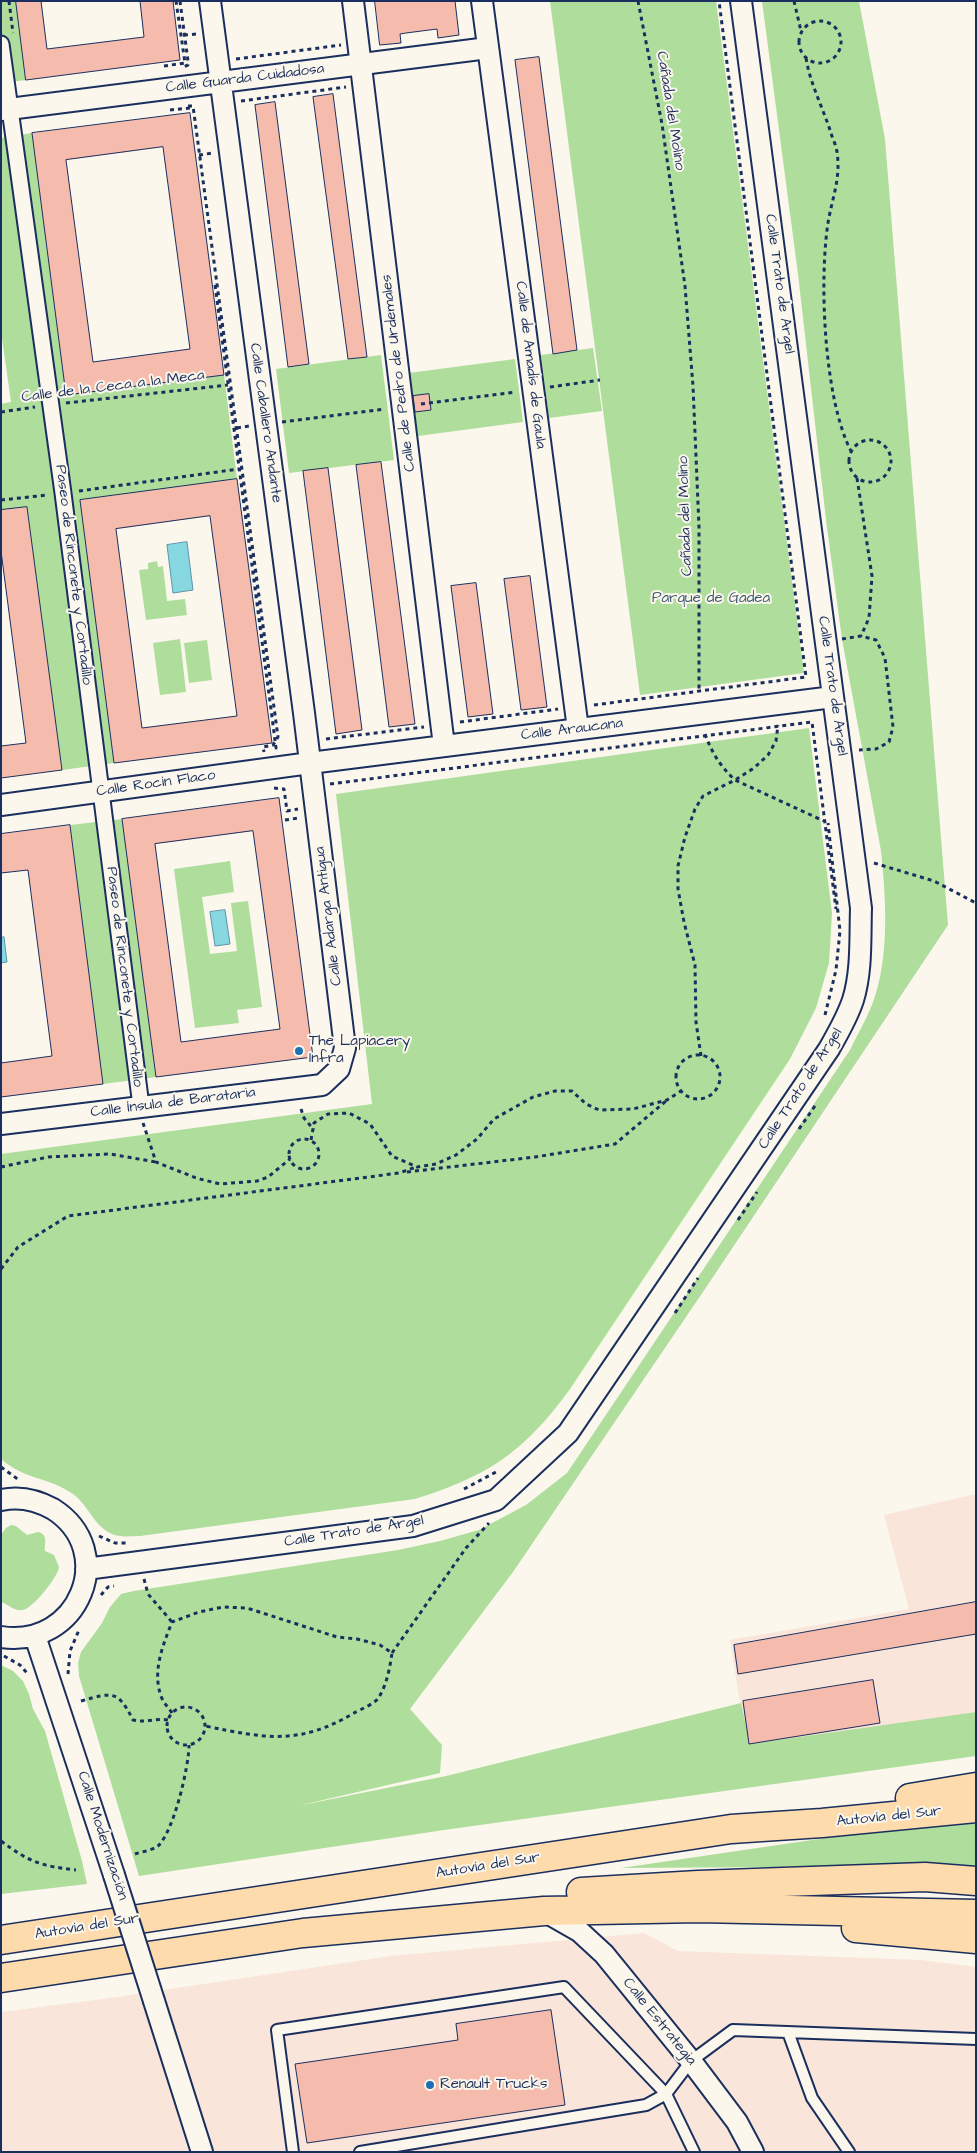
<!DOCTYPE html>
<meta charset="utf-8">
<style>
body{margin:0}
#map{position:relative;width:977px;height:2153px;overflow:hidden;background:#fbf7ec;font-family:"Architects Daughter",sans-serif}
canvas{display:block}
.frame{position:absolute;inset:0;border:2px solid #1b2f5e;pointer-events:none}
</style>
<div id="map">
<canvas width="977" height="2153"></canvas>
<div class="frame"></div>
</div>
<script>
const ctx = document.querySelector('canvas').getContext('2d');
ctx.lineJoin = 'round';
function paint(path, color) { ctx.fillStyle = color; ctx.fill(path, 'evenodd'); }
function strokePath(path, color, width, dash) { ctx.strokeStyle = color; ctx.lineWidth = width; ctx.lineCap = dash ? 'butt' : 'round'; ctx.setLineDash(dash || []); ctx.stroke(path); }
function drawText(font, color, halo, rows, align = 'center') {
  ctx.font = font + ' "Architects Daughter",sans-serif'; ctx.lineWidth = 4; ctx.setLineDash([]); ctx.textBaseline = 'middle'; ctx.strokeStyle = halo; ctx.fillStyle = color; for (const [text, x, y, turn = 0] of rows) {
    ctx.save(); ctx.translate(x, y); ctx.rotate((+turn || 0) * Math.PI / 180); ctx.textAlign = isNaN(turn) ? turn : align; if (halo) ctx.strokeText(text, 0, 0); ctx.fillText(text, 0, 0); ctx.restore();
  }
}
paint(new Path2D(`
 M976,1494V1712L747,1747L730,1640L909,1609L884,1515Z
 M644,1933L678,1951L921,1960L976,1967V2152H1V2012L103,1999L391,1956Z`), '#f9e5d9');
paint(new Path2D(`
 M1,1H16L26,80L1,83Z
 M550,1H716L804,673L640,695Z
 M762,1H859L885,139L948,925L707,1286L513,1572L410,1709L442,1745L440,1773L297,1806L446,1776L741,1703L750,1744L976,1712V1756L444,1830L139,1876L79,1676L78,1663L81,1652L102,1623L110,1607L121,1594L134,1591L398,1550L440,1541L479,1530L526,1505L567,1473L850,1050C857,1035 866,1020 872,1005C890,958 886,900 881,851L842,639L827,528L798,274Z
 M32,133L66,395L224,375L237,479L80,500L114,763L62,770L27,507L1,510V404L11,402L1,331V138Z
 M593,348L602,411L549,418L541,355Z
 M381,355L394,460L289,473L276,369Z
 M515,359L523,422L418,436L409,373Z
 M157,561L158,567L163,566L167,601L185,599L187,615L146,620L139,570L148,569V563Z
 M180,639L186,692L160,695L153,643Z
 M207,640L212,680L189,683L184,643Z
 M809,728L832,913L829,963L816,1008L790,1059L570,1389C525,1451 489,1476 415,1499L140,1536C131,1536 119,1538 110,1533C93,1525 87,1502 70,1492C46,1477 24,1479 1,1459V1154L372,1104L336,794Z
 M122,819L156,1077L103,1084L70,825Z
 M230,861L234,892L202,897L210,954L237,951L231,903L248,901L262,1007L237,1010L239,1023L195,1028L174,869Z
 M11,1525L16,1526L27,1535L38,1532C49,1535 44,1543 45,1551L54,1555L59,1567C58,1577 33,1608 23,1610C15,1612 8,1604 1,1602V1535L6,1528Z
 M1,1665L13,1671L23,1681L29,1694L33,1709L45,1731L82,1861L87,1884L1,1894Z
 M976,1816V1875L924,1866L621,1868Z`), '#aedd9c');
const water = new Path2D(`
 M187,542L193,590L173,593L167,545Z
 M225,910L230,944L215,946L210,912Z
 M4,937L7,962L1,963V938Z`);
paint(water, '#86d7df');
strokePath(water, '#5b94ab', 1);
const building = new Path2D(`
 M16,1H41L47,49L144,37L140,1H173L180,60L26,80Z
 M375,1H455L459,35L438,38L437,29L406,33L400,34L401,43L380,45Z
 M539,57L577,350L553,354L515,60Z
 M333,94L367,357L348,359L313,97Z
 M275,102L309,364L288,367L255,105Z
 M190,113L224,375L66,395L32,133ZM163,147L190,349L93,362L66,160Z
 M429,394L431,410L415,412L413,396Z
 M381,462L415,724L389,727L356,465Z
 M328,468L362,730L336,734L303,471Z
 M237,479L272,743L114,763L80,500ZM210,516L237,716L142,728L116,529Z
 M27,507L62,770L1,778V746L26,743L1,551V510Z
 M530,576L547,707L521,710L504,579Z
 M476,583L493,714L468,717L451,586Z
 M279,798L313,1057L156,1077L122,819ZM253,831L280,1029L181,1042L155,844Z
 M70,825L103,1084L1,1097V1063L52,1056L28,870L1,873V834Z
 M976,1602V1634L738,1674L734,1645Z
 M873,1680L880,1723L749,1744L743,1701Z
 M551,2010L565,2105L307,2143L295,2064L458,2040L456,2024Z`);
paint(building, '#f5bbac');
strokePath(building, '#1b2f5e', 1);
const service = new Path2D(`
 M788,2032L812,2098L849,2152
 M293,2152L277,2030L564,1987L666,2094L694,2152
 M360,2152L646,2105L666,2094L691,2061L733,2030L976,2039`);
const pedestrian = new Path2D(`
 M1,44L63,493L141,1106`);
const minor = new Path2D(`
 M353,1L444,746
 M482,1L578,729
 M1,110L488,48
 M1,805L310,763L833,697
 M1,1124L322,1085L339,1069L345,1048L304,713L210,1
 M1,1500C19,1496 37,1500 53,1509C119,1551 79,1649 1,1637
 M86,1569L413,1526L496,1500L568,1433L829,1049C838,1033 847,1018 853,1000C862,971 860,938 861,908L741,1
 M35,1636L114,1875
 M544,1911L579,1931L604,1954L691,2061L737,2122L753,2152
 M154,2001L202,2152`);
const motorway = new Path2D(`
 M910,1798L976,1787
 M581,1892L698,1885L925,1877L976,1881
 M856,1928L976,1939
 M1,1940L731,1829L822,1823L976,1808
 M1,1978L303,1933L544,1911L699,1908L976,1914`);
strokePath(service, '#1b2f5e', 14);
strokePath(pedestrian, '#1b2f5e', 19);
strokePath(minor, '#1b2f5e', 24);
strokePath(motorway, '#1b2f5e', 31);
strokePath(new Path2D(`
 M9,1L13,33
 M180,1L188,61V65L183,67
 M638,1L662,124L685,286L693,386L699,527V691
 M794,1L801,31
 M799 42a21 21 0 1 1 42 0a21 21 0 1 1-42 0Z
 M184,35L197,34
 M806,58C810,83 822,106 830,130C832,137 836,145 837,152C841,179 832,198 828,223C819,281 824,399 851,451
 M236,59L341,45
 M164,66L185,63L176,1
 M241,101L346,87
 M188,106H193L278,737L273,745L263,747L264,752
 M170,110L190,108
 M199,155L213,153
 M215,285L272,717L276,748H274
 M550,387L600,380
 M66,403L228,385
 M421,404L516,392
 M1,412L35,407
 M282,422L385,409
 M237,428L249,426
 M849 461a21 21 0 1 1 42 0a21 21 0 1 1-42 0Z
 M857,478L872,576L869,618L861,636
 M79,491L239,469
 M1,500L48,495
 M842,639L861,636L876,640L885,658L893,727L889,742L876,749L859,750
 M594,705L806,677L719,1
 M460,722L558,709
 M705,734C712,753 720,766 735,780L826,822
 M326,739L424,727
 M330,784L812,722L836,909
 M274,788L284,789L287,811L298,809
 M285,820L299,818
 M874,863L934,881L976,903
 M825,1015L836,970L840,931L828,823
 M676 1077a22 22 0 1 1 44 0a22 22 0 1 1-44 0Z
 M701,1056L696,1022L695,965L684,922L678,889V866L685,837L695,809L703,796L735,780L754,768L768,755L776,741L778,725
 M301,1109L304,1118L314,1130
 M143,1123L156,1162L196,1178L220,1184L257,1181L268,1177L290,1159
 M799,1129L817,1103
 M289 1154a15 15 0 1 1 30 0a15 15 0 1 1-30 0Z
 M311,1140L314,1123L328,1114L349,1113L370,1124L392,1156L417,1167L436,1164L456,1155L477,1139L494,1119L533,1097L555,1091H572L586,1104L599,1110L633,1109L667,1100L681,1091
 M1,1167L48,1157L110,1154L156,1162
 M407,1172L535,1157L615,1144L666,1101
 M738,1220L757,1192
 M1,1269L18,1247L68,1216L399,1173L416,1167
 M675,1313L698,1278
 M1,1467L19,1480
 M464,1489L498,1471
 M99,1536L115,1543H128
 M144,1579L148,1594L172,1622
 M101,1595L108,1587L114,1586
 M392,1653L466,1548L489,1523
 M4,1656L20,1665L27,1673
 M68,1674L70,1651L79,1630
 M81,1701C113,1692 118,1690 133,1720C145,1723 156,1718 168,1720
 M167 1726a19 19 0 1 1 38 0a19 19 0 1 1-38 0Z
 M172,1713C168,1707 163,1702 161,1696C152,1671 163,1645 172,1622L199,1612L223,1607L247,1608L337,1637L357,1639L380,1645L392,1653C390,1667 387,1684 379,1697C375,1704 361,1709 354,1713C298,1746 265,1738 205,1726
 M1,1841C29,1862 41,1866 76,1870
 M135,1854C141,1852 153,1850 158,1846C174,1831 189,1766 189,1745`), '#1b2f5e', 3, [4, 4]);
strokePath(service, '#fbf7ec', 10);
strokePath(pedestrian, '#fbf7ec', 15);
strokePath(minor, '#fbf7ec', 20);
strokePath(motorway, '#fddbac', 28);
const minorBridge = new Path2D(`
 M114,1875L154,2001`);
strokePath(minorBridge, '#1b2f5e', 24, []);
strokePath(minorBridge, '#fbf7ec', 20);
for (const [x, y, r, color] of [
 [299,1051,5,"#1f6fb2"],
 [430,2085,5,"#1f6fb2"]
]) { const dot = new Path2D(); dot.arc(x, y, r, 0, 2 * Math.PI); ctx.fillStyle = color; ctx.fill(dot); strokePath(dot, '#fbf7ec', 2); }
drawText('15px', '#1b2f5e', '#fbf7ec', [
 ["Calle Guarda Cuidadosa",245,79,-7],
 ["Cañada del Molino",670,111,81],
 ["Calle Trato de Argel",779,284,82],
 ["Calle de Amadís de Gaula",530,365,83],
 ["Calle de Pedro de Urdemales",399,373,-97],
 ["Calle de la Ceca a la Meca",113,387,-7],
 ["Calle Caballero Andante",265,423,82],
 ["Cañada del Molino",686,516,-92],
 ["Paseo de Rinconete y Cortadillo",73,575,83],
 ["Calle Trato de Argel",832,686,82],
 ["Calle Araucana",572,730,-7],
 ["Calle Rocín Flaco",156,784,-8],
 ["Calle Adarga Antigua",329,916,-97],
 ["Paseo de Rinconete y Cortadillo",124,977,83],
 ["Calle Trato de Argel",801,1089,-57],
 ["Calle Ínsula de Barataria",173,1103,-7],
 ["Calle Trato de Argel",354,1532,-9],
 ["Autovía del Sur",889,1817,-6],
 ["Calle Modernización",102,1836,72],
 ["Autovía del Sur",488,1866,-9],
 ["Autovía del Sur",87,1927,-9],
 ["Calle Estrategia",659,2022,51]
]);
drawText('15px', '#405a6e', '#fbf7ec', [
 ["Parque de Gadea",711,599]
]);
drawText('15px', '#1b2f5e', '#fbf7ec', [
 ["The Lapiacery",309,1042],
 ["Infra",309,1059],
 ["Renault Trucks",440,2085]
], 'left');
</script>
